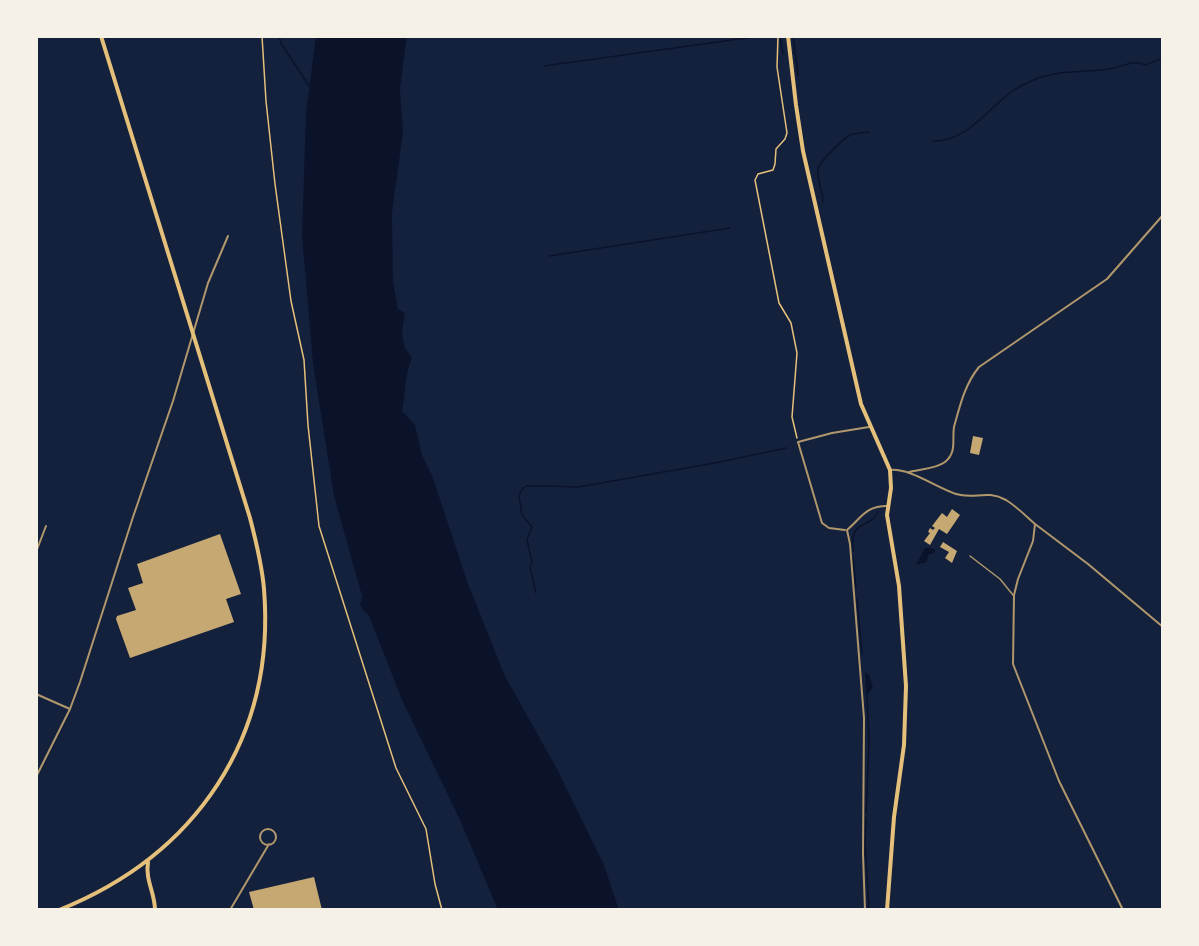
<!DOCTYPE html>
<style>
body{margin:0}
#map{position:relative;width:1199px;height:946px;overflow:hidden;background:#14213d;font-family:Quicksand,sans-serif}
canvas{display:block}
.frame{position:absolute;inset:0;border:38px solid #f6f1e7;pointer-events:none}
</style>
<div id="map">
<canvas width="1199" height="946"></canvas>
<div class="frame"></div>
</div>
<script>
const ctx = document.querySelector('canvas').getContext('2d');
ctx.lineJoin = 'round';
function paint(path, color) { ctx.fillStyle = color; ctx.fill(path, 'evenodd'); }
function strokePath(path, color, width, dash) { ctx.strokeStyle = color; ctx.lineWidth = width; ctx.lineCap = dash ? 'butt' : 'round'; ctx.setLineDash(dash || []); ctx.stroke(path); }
paint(new Path2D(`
 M316,36H407L400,88L403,132L392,213L393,282L398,309L405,313L402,333L405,348L412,358C404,375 406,394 402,411L415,425L422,455L433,478L467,581L505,676L557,769L604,865L619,910H498L460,820L402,700L369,616L362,609L360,604L362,596L334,496L313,364L302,235L306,112Z
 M925,548H932L935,550L934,553L928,555L927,562L916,565Z
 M865,672L869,675L873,688L866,696Z`), '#0b132b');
strokePath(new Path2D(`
 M279,36L281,43L309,86
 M780,36L783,54
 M793,36L798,75
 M544,66L761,36
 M933,141C966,142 988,109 1011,92C1017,88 1025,84 1031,81C1057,69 1083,73 1109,69C1122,67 1133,59 1145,65L1163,58
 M823,202C823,192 816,176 818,169C819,162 843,139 850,135C856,133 863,133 869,132
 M549,256L730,228
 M549,486L578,487L715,463L786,448
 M853,551C850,517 868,531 878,512
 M853,558L856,588
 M536,593L530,567L532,563L527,540L532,527L522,515L519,496L521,491L526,486H547
 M857,598L862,654
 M866,813L869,740L867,696
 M866,817L865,843L869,910`), '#0b132b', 1.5);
paint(new Path2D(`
 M973,436L983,438L979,455L970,453Z
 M952,509L960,515L947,534L939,529L930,545L924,541L930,533L928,532L930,528L933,530L935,528L932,526L942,513L947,517Z
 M220,534L241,594L226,599L234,622L130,658L116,619L117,616L136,610L128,588L143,583L137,564Z
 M943,542L957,551L952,563L945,558L949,552L940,547Z
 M314,877L322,910H254L249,892Z`), '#c6a872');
strokePath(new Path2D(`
 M262,36L266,101L275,184L291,301L304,360L308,425L319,526L396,768L426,829L435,884L442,910
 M778,36L777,67L787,133L785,139L776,149L775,164L773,170L758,174L755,180L779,303L791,323L797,353L792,417L797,438`), '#e5c07b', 1.5);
strokePath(new Path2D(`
 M970,556L1000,579L1013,595`), '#b1986c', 1.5);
strokePath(new Path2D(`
 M890,470C910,468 935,487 956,494C975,500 986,489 1006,500C1016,506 1026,516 1035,524L1033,541L1018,579L1014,595L1013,664L1059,781L1123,910
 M909,472C920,469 936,469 945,462C957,453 952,439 954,427C960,405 965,384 979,367L1107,279L1163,215
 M1035,524L1088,564L1163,627
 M845,530L829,528L822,523L798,442L832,433L869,427
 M847,530L850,544L864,718L863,854L865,910
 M847,530C862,517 866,506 887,506
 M36,552L46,526
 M36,694L70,709
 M36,777L70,709L80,682L133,517L173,401L208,283L228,236
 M260 837a8 8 0 1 1 16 0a8 8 0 1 1-16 0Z
 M230,910L269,844`), '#b1986c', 2);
strokePath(new Path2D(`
 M148,862C145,880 155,893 155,910
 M59,910C196,855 276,738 264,589C262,565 256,541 250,518L101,36`), '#e5c07b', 4);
strokePath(new Path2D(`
 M788,36L796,105L803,151L861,404L890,470L891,488L887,515L899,586L906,686L904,745L894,817L887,910`), '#e5c07b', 4);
</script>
